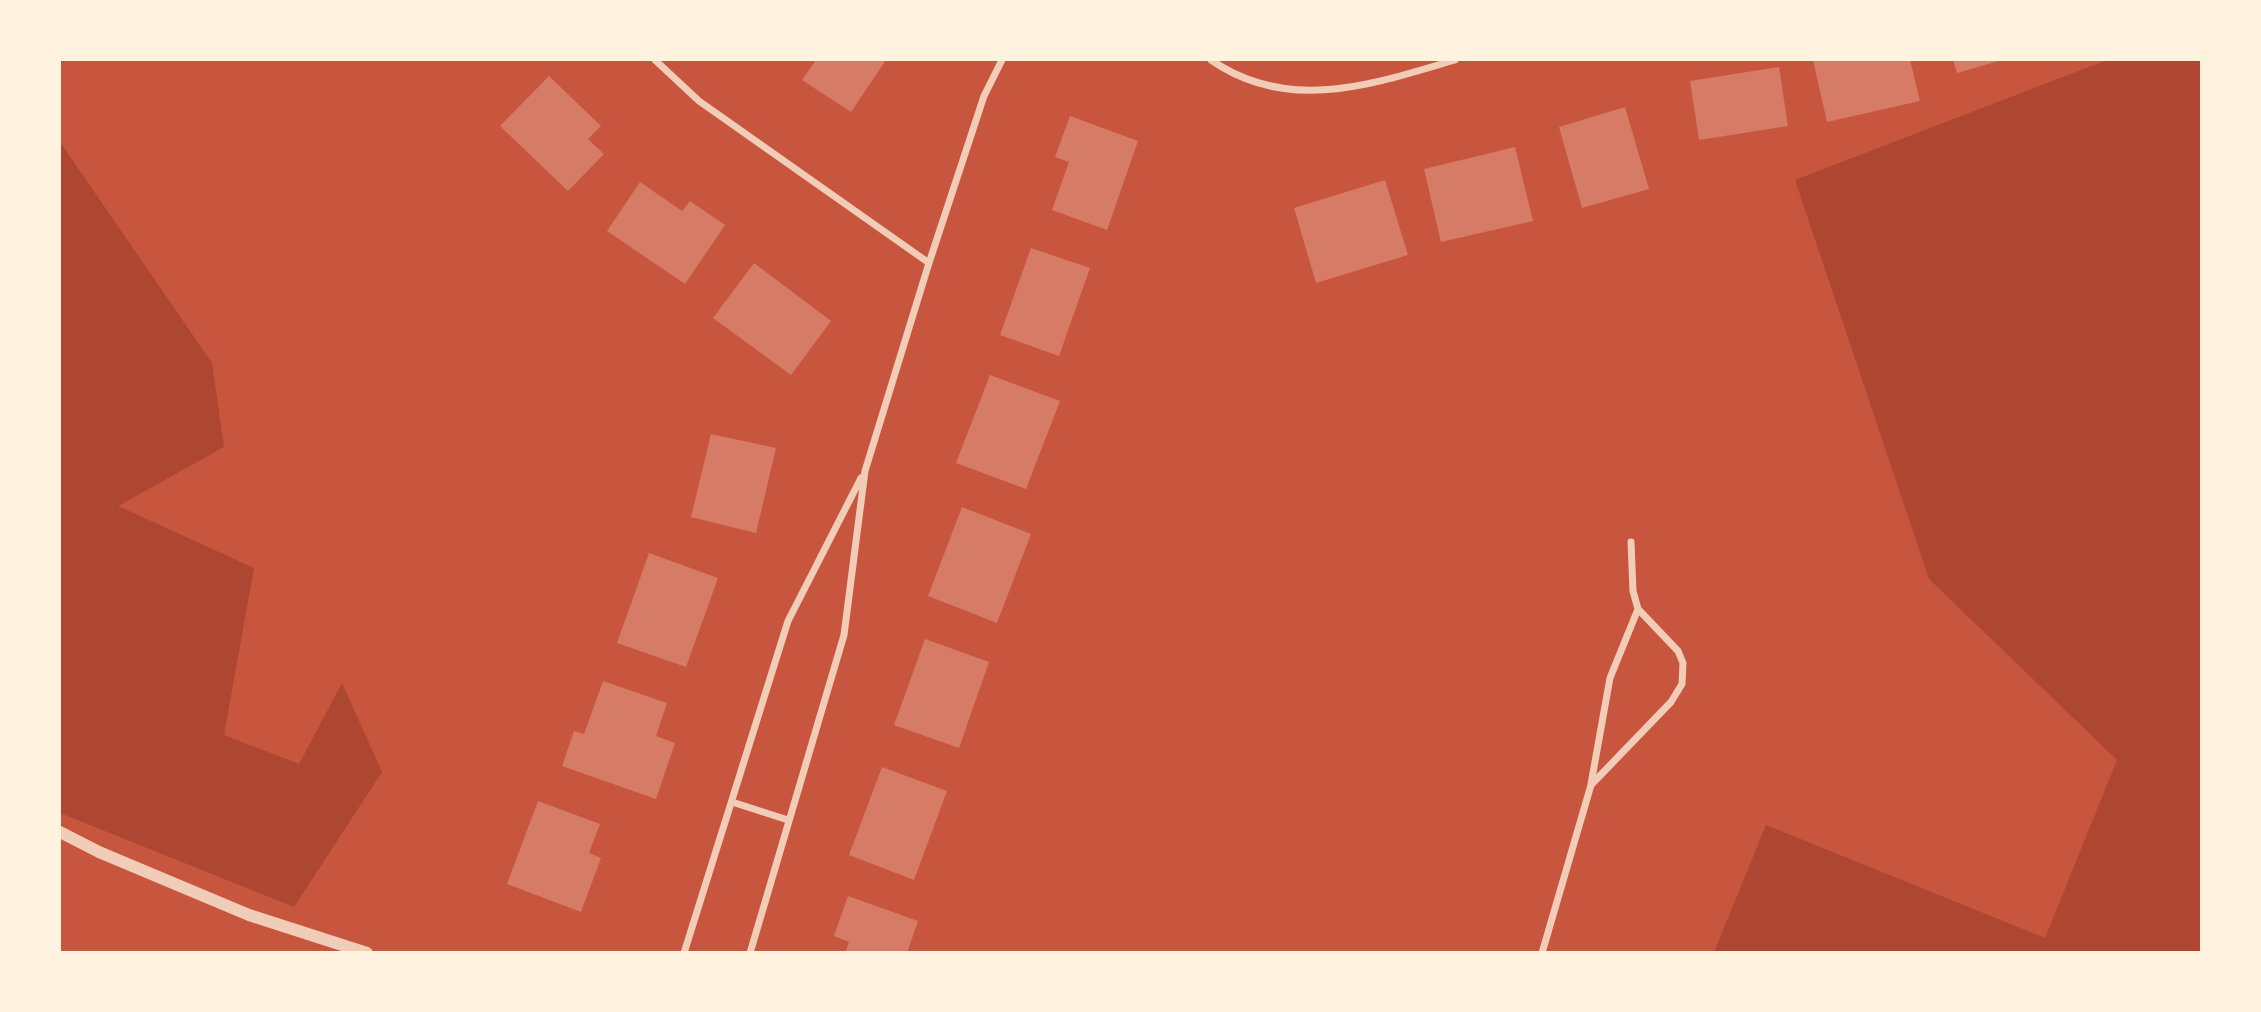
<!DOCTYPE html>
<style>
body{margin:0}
#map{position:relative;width:2261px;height:1012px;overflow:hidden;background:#c8553d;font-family:"Varela Round",sans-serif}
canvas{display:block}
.frame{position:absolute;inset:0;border:61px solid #fff3e0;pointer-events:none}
</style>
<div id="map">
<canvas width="2261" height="1012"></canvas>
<div class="frame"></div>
</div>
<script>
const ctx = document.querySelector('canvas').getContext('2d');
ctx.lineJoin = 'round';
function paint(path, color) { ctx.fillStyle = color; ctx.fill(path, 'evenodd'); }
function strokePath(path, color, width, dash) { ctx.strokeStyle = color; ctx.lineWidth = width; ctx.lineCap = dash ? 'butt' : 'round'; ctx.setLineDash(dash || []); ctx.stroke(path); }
paint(new Path2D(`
 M2107,60H2201V952H1714L1766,825L2045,938L2117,760L1929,579L1795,180Z
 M60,142L212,363L224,447L118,506L254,568L224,735L299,764L342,683L382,772L294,907L60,813Z`), '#ae4732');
paint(new Path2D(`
 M816,60H886L851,112L802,80Z
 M1813,60H1910L1920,101L1827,122Z
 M1953,60H2002L1957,73Z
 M1779,67L1788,126L1699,140L1690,81Z
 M549,76L601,126L588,139L604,154L568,191L500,126Z
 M1625,107L1649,189L1582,208L1559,127Z
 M1070,116L1138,141L1107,230L1052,210L1069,162L1055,157Z
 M1515,147L1533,221L1441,242L1424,169Z
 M1385,180L1408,255L1316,283L1294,208Z
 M640,182L682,211L690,201L725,225L685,284L607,231Z
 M1031,248L1090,268L1059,356L1000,335Z
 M754,263L831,321L791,375L713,318Z
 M990,375L1060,401L1026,489L956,463Z
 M711,434L776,448L756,533L691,517Z
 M962,507L1031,534L997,623L928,596Z
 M649,553L718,578L686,667L617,643Z
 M925,639L989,662L959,748L894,725Z
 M603,681L667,703L656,736L675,743L656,799L562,766L574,731L584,734Z
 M882,767L947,791L914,880L849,855Z
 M538,801L600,824L589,853L601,858L581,912L507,884Z
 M848,896L918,921L907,953H845L849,942L834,936Z`), '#d67c66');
strokePath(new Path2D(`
 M655,60L699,101L929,263
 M1211,60C1289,114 1373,84 1455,60
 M1591,784L1610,678L1638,609
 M732,802L788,820
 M684,953L788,621L861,478
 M750,953L844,635L865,471L929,263L984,96L1002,60
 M1542,953L1591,785L1671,702L1682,684L1683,663L1678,651L1638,609L1633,591L1631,542`), '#f1ccb7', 7);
strokePath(new Path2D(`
 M60,832L99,852L249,915L367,953`), '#f1ccb7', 12);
</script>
